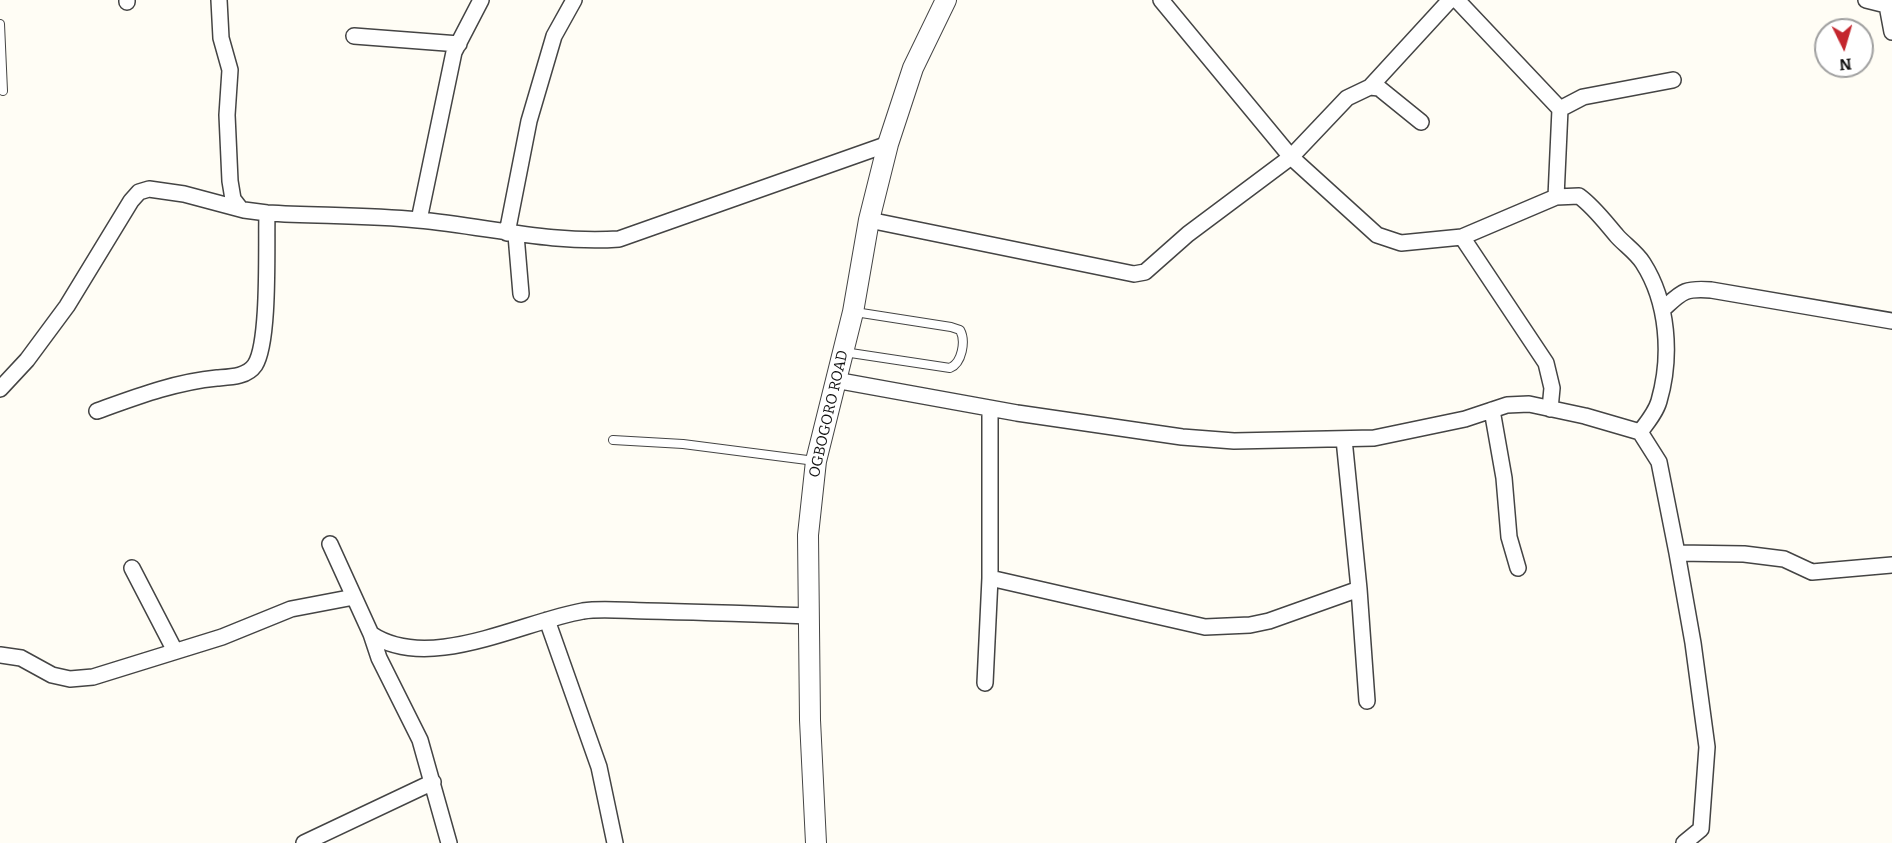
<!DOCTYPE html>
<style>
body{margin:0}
#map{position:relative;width:1892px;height:843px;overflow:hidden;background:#fffdf5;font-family:Bitter,serif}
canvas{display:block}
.north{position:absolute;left:1814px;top:18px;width:60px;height:60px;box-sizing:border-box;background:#fff;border:2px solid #a0a0a0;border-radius:50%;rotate:175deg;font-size:16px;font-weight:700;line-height:24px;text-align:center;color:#111}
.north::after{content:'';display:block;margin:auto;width:21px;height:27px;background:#c4262e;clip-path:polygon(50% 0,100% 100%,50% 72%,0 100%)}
</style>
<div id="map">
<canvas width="1892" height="843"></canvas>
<div class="north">N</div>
</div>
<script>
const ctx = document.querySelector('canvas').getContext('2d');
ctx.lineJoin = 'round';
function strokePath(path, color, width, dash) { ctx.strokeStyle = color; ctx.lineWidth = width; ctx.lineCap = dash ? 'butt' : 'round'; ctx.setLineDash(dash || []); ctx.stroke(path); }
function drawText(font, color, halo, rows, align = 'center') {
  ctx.font = font + ' Bitter,serif'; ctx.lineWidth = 6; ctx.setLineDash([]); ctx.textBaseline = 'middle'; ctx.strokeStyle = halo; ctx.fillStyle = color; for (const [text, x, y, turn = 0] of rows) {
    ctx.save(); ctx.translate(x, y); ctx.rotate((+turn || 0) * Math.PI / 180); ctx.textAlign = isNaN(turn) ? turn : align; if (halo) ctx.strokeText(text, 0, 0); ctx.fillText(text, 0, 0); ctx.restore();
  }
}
const service = new Path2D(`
 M0,24L3,91
 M844,352L950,368C962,363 966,341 960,330L951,327L855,312
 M613,440L683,444L815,461`);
const minor = new Path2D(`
 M127,0V2
 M219,0L221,38L230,70L227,115L230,181L233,199L240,208
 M1161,0L1291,157L1377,235L1401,243L1462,237L1556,197L1579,196C1594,207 1605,222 1617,236C1625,245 1636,252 1643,263C1668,302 1672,356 1659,401C1656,412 1647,423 1640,432
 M1457,0L1560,109
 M1866,0L1886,5
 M1886,0L1892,32
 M354,36L459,44
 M1370,87L1450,0
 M1556,197L1560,109L1583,97L1673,80
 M419,220L454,52L481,0
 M869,220L1134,274L1145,272L1188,234L1291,157L1347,98L1370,87L1379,88L1421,122
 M507,233L529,121L554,36L574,0
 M516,235L521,294
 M1462,237L1546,363L1552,388L1550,409
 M1662,310C1682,292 1683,288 1711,290L1892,321
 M835,380L1017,413L1182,437L1234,441L1374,438L1465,419L1507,405L1529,404L1585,416L1640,432L1659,462L1677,553L1693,643L1707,747L1701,829L1684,843
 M0,389L27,360L67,306L131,201L139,192L149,189L184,194L244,210L267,213C317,216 368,215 418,220C486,226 551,244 619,239L888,144
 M1492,410L1504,478L1509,537L1518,568
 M97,411C136,397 175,382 217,378C230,377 247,377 255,365C270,342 266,244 267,213
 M1344,439L1359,589L1367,701
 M330,544L371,634C429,673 521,622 583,611C603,608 627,611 647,611C701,612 754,614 808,616
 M1677,553L1744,554L1784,559L1812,572L1892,565
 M132,568L175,651
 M990,578L1205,627L1250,625L1269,621L1359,589
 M547,620L599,767L615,843
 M371,634L379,658L420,740L449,843
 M0,655L21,658L52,675L70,679L93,677L222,637L291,609L354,597
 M985,683L990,578V409
 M304,843L433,782`);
const tertiary = new Path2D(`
 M816,843L810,720L808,535L816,461L853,312L869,220L888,144L913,68L946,0`);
strokePath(service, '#444', 10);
strokePath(minor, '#444', 18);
strokePath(tertiary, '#444', 22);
strokePath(service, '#fff', 8);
strokePath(minor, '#fff', 15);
strokePath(tertiary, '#fff', 20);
drawText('15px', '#111', '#fff', [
 ["OGBOGORO ROAD",829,414,-77]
]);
</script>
